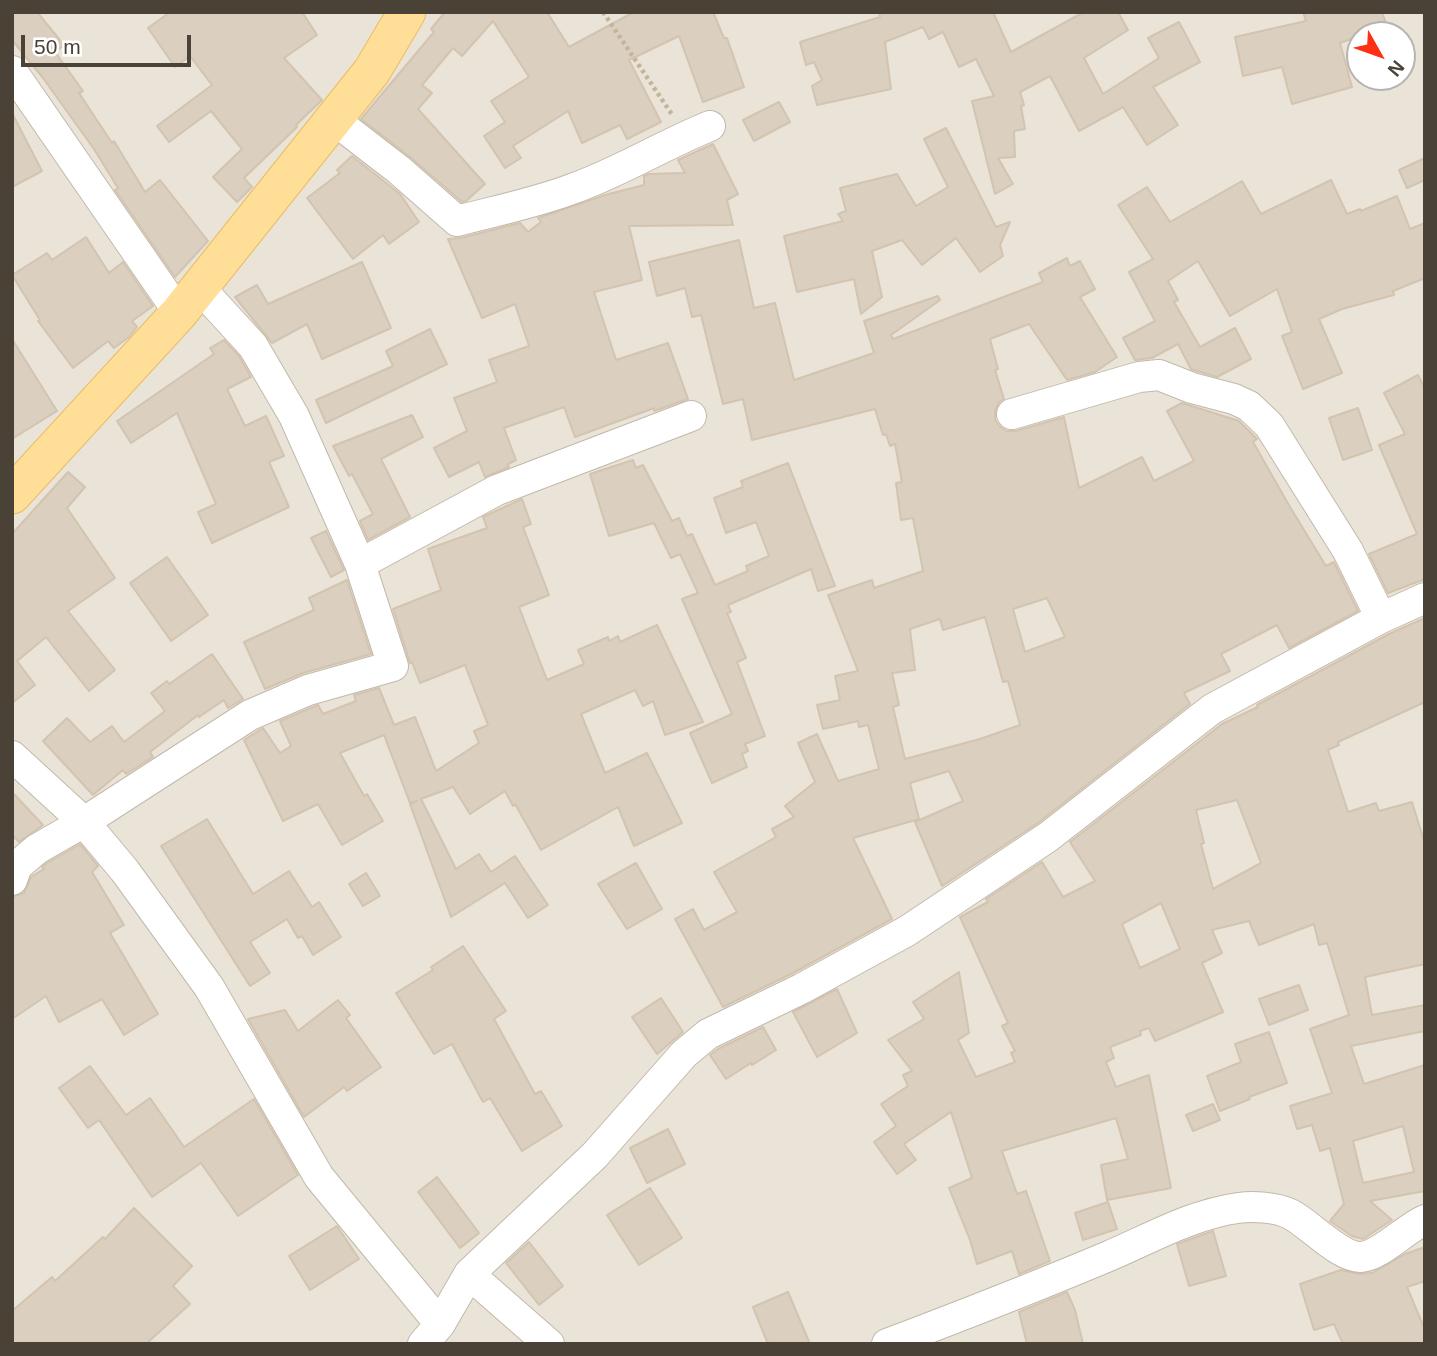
<!DOCTYPE html>
<style>
body{margin:0}
#map{position:relative;width:1437px;height:1356px;overflow:hidden;background:#f5f1e9;font-family:Arial,sans-serif}
canvas{display:block}
.frame{position:absolute;inset:0;border:14px solid #4a4137;pointer-events:none}
.north{position:absolute;left:1346px;top:21px;width:70px;height:70px;box-sizing:border-box;background:#fff;border:2px solid #b7b3af;border-radius:50%;rotate:130deg;font-size:19px;font-weight:700;line-height:28px;text-align:center;color:#4a4137}
.north::after{content:'';display:block;margin:auto;width:24px;height:32px;background:#ff3016;clip-path:polygon(50% 0,100% 100%,50% 72%,0 100%)}
.scale{position:absolute;left:21px;top:35px;width:170px;height:32px;box-sizing:border-box;border:4px solid #4a4137;border-top:0;padding-left:9px;font-size:21px;line-height:24px;white-space:nowrap;color:#4a4137;-webkit-text-stroke:5px #fff;paint-order:stroke}
</style>
<div id="map">
<canvas width="1437" height="1356"></canvas>
<div class="frame"></div>
<div class="north">N</div>
<div class="scale">50 m</div>
</div>
<script>
const ctx = document.querySelector('canvas').getContext('2d');
ctx.lineJoin = 'round';
function paint(path, color) { ctx.fillStyle = color; ctx.fill(path, 'evenodd'); }
function strokePath(path, color, width, dash) { ctx.strokeStyle = color; ctx.lineWidth = width; ctx.lineCap = dash ? 'butt' : 'round'; ctx.setLineDash(dash || []); ctx.stroke(path); }
paint(new Path2D(`
 M12,12H1425V1344H12ZM1360,35H1402V77H1360Z`), '#eae3d7');
const building = new Path2D(`
 M12,12H37L64,45L55,52L83,91L79,93L112,143L114,141L145,192L160,180L208,241L175,277L115,190L118,188L94,149L43,78L12,40Z
 M170,12H302L317,35L284,58L322,100L296,125L297,127L244,178L252,187L237,202L213,177L242,149L211,111L169,142L157,126L212,85L190,56L175,67L148,28Z
 M445,12H547L569,47L634,12H713L724,38H727L744,87L703,102L679,36L629,60L661,122L627,139L620,125L582,143L568,111L513,146L521,158L505,168L484,136L505,122L491,101L529,77L493,21L462,56L453,48L422,85L432,93L418,109L485,184L466,201L462,202L410,157L361,119L434,32L431,29Z
 M879,12H993L1011,52L1084,12H1118L1128,30L1084,58L1103,94L1159,58L1148,38L1179,22L1200,62L1153,87L1178,125L1147,145L1123,107L1079,131L1050,76L1020,92L1024,105L1021,106L1025,129L1014,131L1015,157L998,158L1013,184L995,194L972,101L994,96L976,59L959,67L943,32L929,39L923,27L885,42L891,89L817,105L812,86L822,80L814,62L806,65L800,42L880,17Z
 M1303,12H1382L1387,26L1340,43L1352,87L1292,104L1282,67L1243,76L1235,37L1306,21Z
 M779,102L790,122L754,141L743,120Z
 M12,113L42,171L12,187Z
 M946,128L996,227L1010,222L1000,245L1003,256L980,272L956,238L922,265L902,240L872,251L882,297L861,314L854,279L797,292L784,236L843,221L838,214L846,211L840,188L897,174L916,206L948,187L924,139Z
 M713,144L738,194L727,200L733,225L629,226L642,280L594,292L616,360L668,343L688,399L654,411V408L575,437L564,407L504,428L516,460L508,464L509,467L485,477L479,462L449,477L434,448L467,431L454,398L497,382L489,360L529,346L515,304L482,318L448,239L461,238L520,223L528,232L541,222L538,218L605,195L644,185V176L649,174L685,173L678,160Z
 M352,156L400,194L419,222L389,244L383,235L353,259L307,198L340,173L337,170Z
 M1425,158V180L1407,188L1399,170Z
 M1331,180L1347,214L1360,209L1361,211L1397,196L1410,229L1425,223V278L1393,291L1394,295L1342,309L1319,319L1342,373L1303,389L1282,336L1292,332L1277,289L1230,316L1198,261L1168,281L1178,300L1174,302L1200,347L1235,328L1251,359L1217,377L1191,369L1178,344L1152,358L1135,360L1123,338L1155,321L1129,272L1153,259L1118,205L1147,187L1170,222L1242,181L1261,214Z
 M86,237L109,273L123,262L153,306L132,321L137,327L129,337L114,348L108,341L73,368L38,321L40,320L12,275L47,253L52,260Z
 M739,240L754,308L775,303L794,380L874,353L864,321L938,296L940,300L891,335L893,339L1043,282L1039,273L1067,258L1070,266L1080,261L1095,289L1080,297L1117,357L1095,372L1067,380L1029,324L990,339L998,369L995,370L1004,399L999,402L995,411V420L999,426L1007,431H1016L1064,417L1079,488L1142,457L1154,481L1194,461L1167,411L1182,403L1239,421L1257,439L1253,442L1290,507L1326,566L1334,562L1358,611L1289,648L1277,625L1221,654L1230,671L1184,693L1190,704L1038,823L942,886L915,822L963,801L949,771L910,783L919,819L853,838L892,919L793,973L723,1007L675,919L693,909L704,930L737,912L714,872L776,837L772,829L794,817L785,806L815,782L798,743L817,734L838,781L879,769L868,725L859,727L858,721L823,729L817,705L840,700L835,676L858,671L828,595L872,580L874,588L923,571L913,518L901,520L896,483L902,482L895,444L890,446L886,434L883,435L875,409L752,440L743,399L723,404L701,315L692,317L685,288L657,296L649,262ZM1047,598L1065,637L1025,652L1013,609ZM985,617L1003,682L1008,681L1020,725L980,739L905,759L893,707L899,705L892,673L915,670L910,629L940,619L943,630Z
 M362,262L391,328L322,359L307,324L272,343L235,297L257,285L268,304Z
 M430,329L447,364L326,423L316,400L393,366L386,351Z
 M12,339L57,411L12,439Z
 M224,340L239,356L251,377L227,389L245,426L266,416L284,456L269,462L289,507L212,543L198,512L216,504L177,413L131,443L117,421L214,354L210,348Z
 M1418,375L1425,389V579L1388,593L1369,554L1417,534L1379,445L1405,434L1384,393Z
 M1358,408L1372,450L1343,460L1329,418Z
 M412,415L423,437L381,459L410,517L368,540L360,521L373,514L352,474L349,476L333,446Z
 M633,460L636,468L643,465L672,521L679,518L687,536L692,534L715,585L748,571L746,566L769,556L756,522L726,533L714,498L743,487L741,481L788,463L835,586L818,591L811,569L728,605L731,612L727,613L746,658L737,662L765,736L745,744L748,751L742,754L747,767L712,783L690,733L732,714L682,599L698,593L680,554L671,558L654,523L609,536L590,474Z
 M68,472L85,487L67,508L115,578L68,611L115,670L89,691L46,637L17,661L35,685L12,703V534Z
 M522,499L531,524L523,527L549,595L519,607L547,680L584,664L578,650L608,637L609,641L618,636L620,642L657,625L703,722L665,735L653,701L643,706L635,690L581,714L605,773L647,753L682,823L634,846L618,807L541,850L515,804L513,806L505,791L470,814L453,787L421,799L456,869L479,854L491,872L515,856L548,905L528,918L505,883L451,917L410,804L417,801L410,803L384,735L340,753L364,796L367,794L383,821L342,845L318,804L283,821L244,740L263,728L280,753L291,746L280,721L318,705L323,714L356,701L354,695L379,688L394,725L415,717L436,771L479,743L474,731L488,725L465,665L420,683L412,662L410,663L393,609L441,590L428,549L487,528L483,517Z
 M326,531L344,570L331,577L311,538Z
 M167,557L208,615L171,641L130,583Z
 M347,580L371,654L303,673L265,689L244,642L314,610L309,598Z
 M1425,618V702L1338,742L1339,745L1328,750L1348,812L1376,803L1379,811L1412,802L1425,844V964L1365,977L1372,1015L1425,1005V1031L1351,1046L1364,1084L1425,1065V1191L1370,1201L1392,1220L1363,1239L1352,1236L1330,1221L1344,1204L1330,1148L1320,1151L1312,1125L1297,1129L1290,1106L1332,1093L1310,1029L1349,1015L1327,943L1319,945L1314,924L1259,945L1249,921L1212,930L1222,953L1202,963L1223,1012L1155,1041L1149,1028L1140,1031L1141,1035L1110,1047L1114,1058L1106,1062L1116,1087L1149,1075L1171,1188L1107,1200L1101,1165L1128,1159L1116,1118L1002,1151L1017,1194L1026,1191L1050,1261L1019,1274L1012,1251L977,1264L970,1240L949,1188L972,1178L951,1112L904,1144L916,1160L897,1174L874,1142L896,1126L881,1104L908,1086L903,1075L912,1071L888,1040L924,1019L913,1002L959,972L969,1033L958,1040L976,1077L1015,1062L1011,1053L1015,1051L1002,1026L1008,1023L960,917L988,902L986,899L1042,862L1063,897L1095,881L1070,842L1222,724L1258,707L1257,705L1389,634ZM1237,800L1261,863L1213,889L1201,844L1204,843L1196,810ZM1161,903L1180,949L1140,968L1122,924ZM1403,1126L1414,1172L1363,1183L1353,1141Z
 M212,654L243,699L228,708L224,700L199,717L198,715L150,752L153,757L126,774L123,770L93,795L43,741L67,718L90,742L112,726L124,742L165,711L151,693L167,681L169,684Z
 M12,792L43,825L19,842L12,835Z
 M207,819L253,894L289,871L312,907L319,902L341,937L313,955L302,936L298,938L287,919L250,942L270,973L250,986L161,846Z
 M80,844L98,866L92,872L124,925L110,933L158,1014L124,1035L102,999L59,1022L46,996L12,1019V897L24,893L31,877L44,869L42,867L47,863Z
 M636,863L662,909L627,929L598,884Z
 M366,873L380,896L363,906L349,884Z
 M463,946L506,1011L494,1019L535,1094L541,1091L562,1126L522,1151L490,1098L483,1102L452,1044L434,1054L396,993L433,970L431,967Z
 M1299,985L1308,1010L1269,1025L1259,999Z
 M837,989L857,1033L817,1057L793,1012Z
 M661,998L683,1032L657,1054L632,1017Z
 M338,1000L350,1015L346,1018L381,1067L347,1091L344,1087L304,1117L248,1019L285,1010L298,1031Z
 M763,1027L776,1050L752,1065L751,1063L726,1079L710,1055L718,1049Z
 M1269,1032L1287,1083L1249,1097L1250,1099L1220,1111L1207,1076L1241,1062L1235,1044Z
 M90,1066L126,1115L150,1098L184,1147L254,1099L298,1175L238,1216L201,1163L152,1197L99,1120L88,1128L59,1088Z
 M1213,1104L1220,1120L1193,1131L1186,1115Z
 M668,1129L685,1164L647,1183L630,1148Z
 M437,1177L479,1233L460,1248L418,1192Z
 M650,1188L682,1238L639,1265L607,1215Z
 M1108,1202L1117,1229L1083,1240L1075,1213Z
 M134,1208L192,1266L173,1286L190,1304L146,1344H12V1311L52,1277L55,1281L103,1237L105,1239Z
 M337,1226L359,1259L310,1290L289,1256Z
 M1213,1231L1226,1276L1189,1286L1177,1244Z
 M529,1242L563,1286L539,1305L506,1263Z
 M1425,1247V1281L1407,1287L1425,1330V1344H1343L1334,1324L1314,1330L1300,1284L1341,1270L1359,1274L1372,1273L1405,1254Z
 M788,1292L810,1344H768L753,1307Z
 M1067,1292L1075,1310L1083,1344H1027L1019,1312Z`);
paint(building, '#dbcfc0');
strokePath(building, '#d3c4b0', 2);
const minor = new Path2D(`
 M12,71L179,313
 M333,119L399,170L457,221C495,211 535,203 572,189C620,172 663,145 710,126
 M1012,414L1139,377L1159,375L1192,388L1234,399L1249,406L1269,425L1348,551L1381,618
 M360,564L497,490L691,416
 M12,756L84,822L125,871L209,987L319,1177L440,1324
 M12,880L17,866L37,849L84,822L250,715L308,690L393,666L360,564L294,416L253,346L199,287
 M469,1274L549,1344
 M423,1344L440,1324L469,1274L595,1155L684,1054L708,1034L801,989L907,931L1048,837L1212,709L1381,618L1425,598
 M887,1344C961,1316 1035,1287 1109,1256C1149,1239 1193,1214 1238,1208C1253,1206 1276,1207 1290,1214C1310,1224 1340,1258 1361,1257C1380,1256 1406,1228 1425,1220`);
const major = new Path2D(`
 M12,495L179,313L372,71L407,12`);
strokePath(minor, '#c2b9ab', 32);
strokePath(major, '#ebbc61', 39);
strokePath(new Path2D(`
 M603,12L673,116`), '#c4b49b', 4.5, [3.5, 3.5]);
strokePath(minor, '#fff', 30);
strokePath(major, '#ffde98', 37);
</script>
